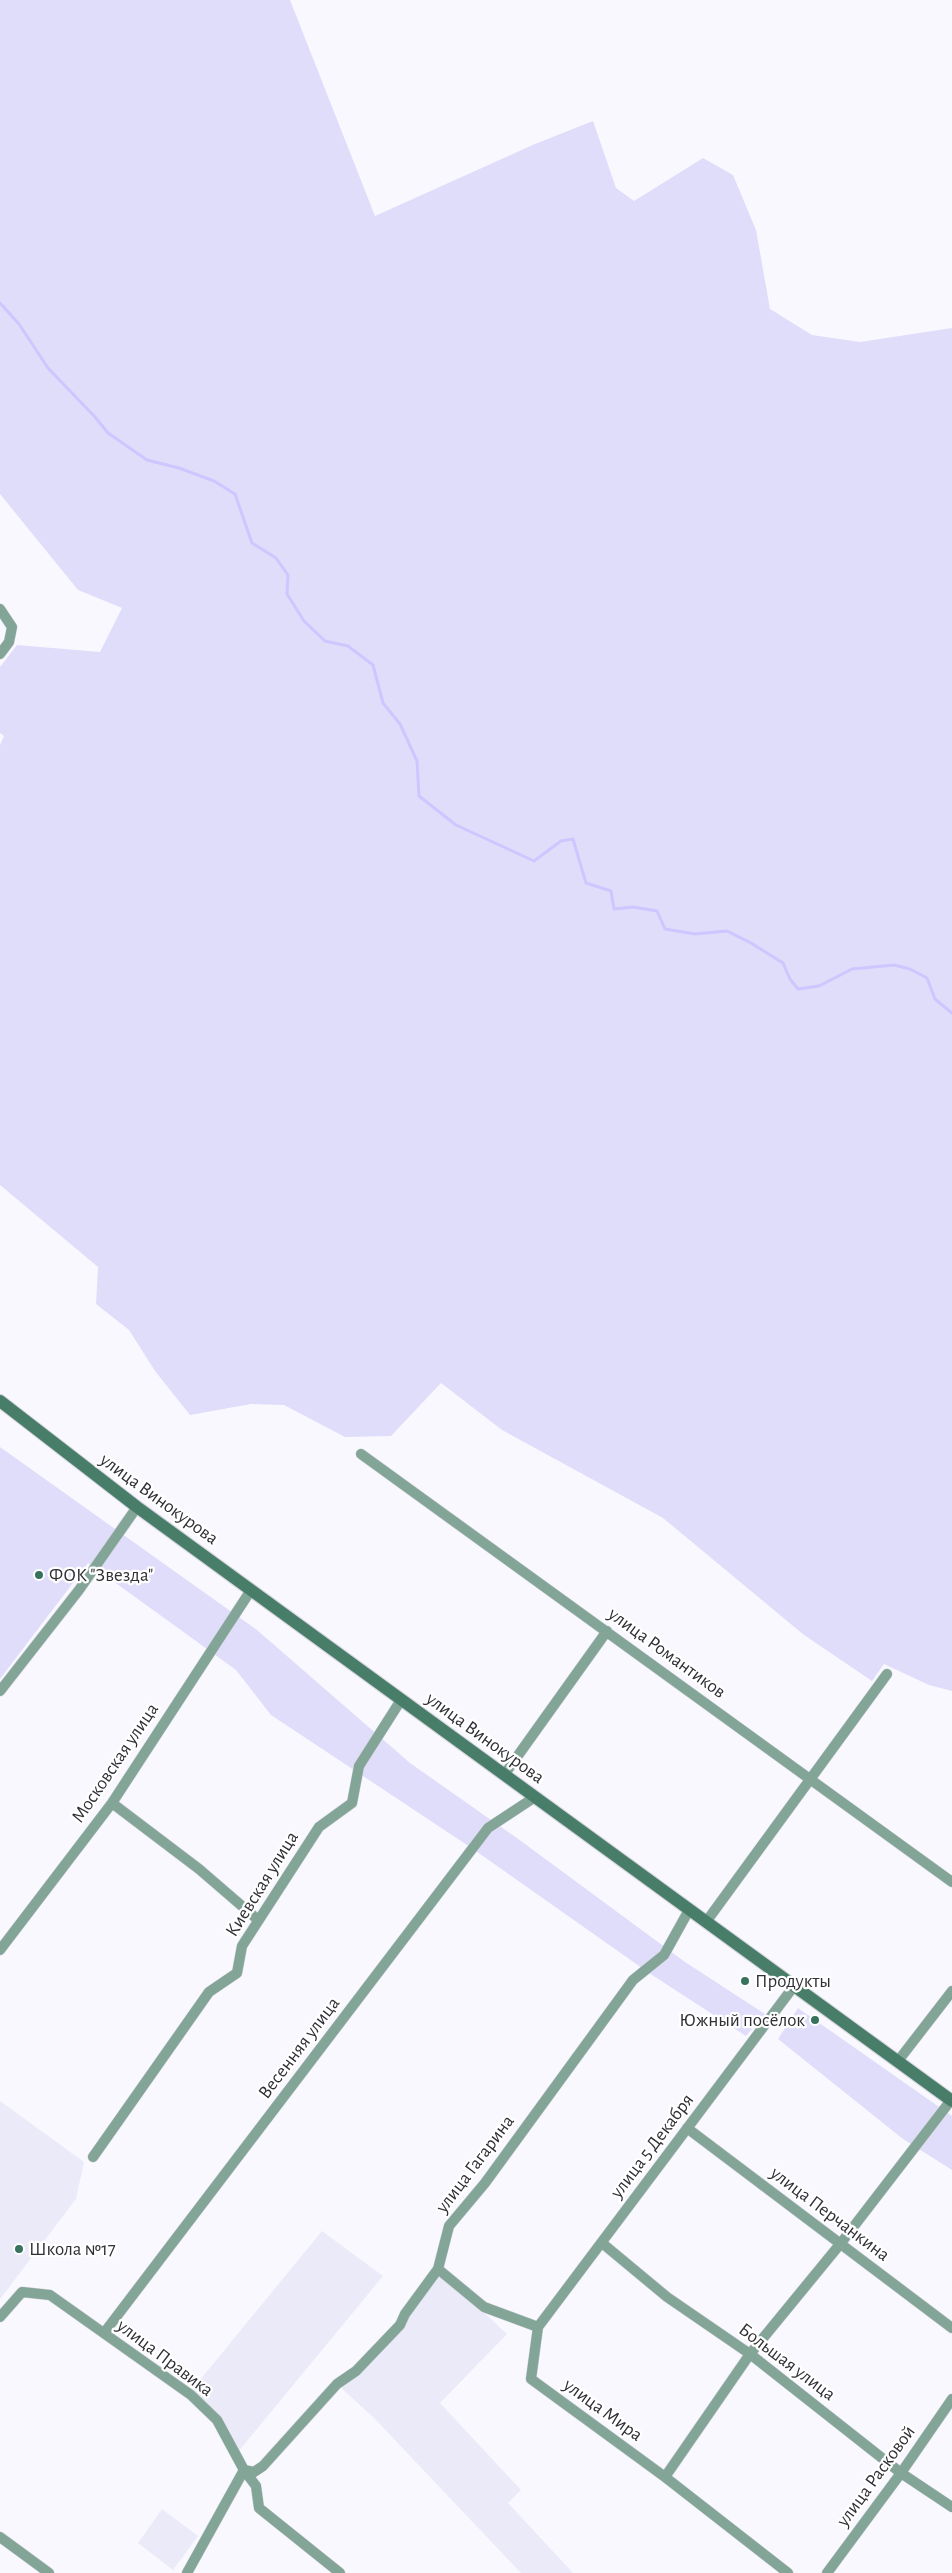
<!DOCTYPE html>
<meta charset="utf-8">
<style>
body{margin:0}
canvas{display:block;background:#f9f8ff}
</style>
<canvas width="952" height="2573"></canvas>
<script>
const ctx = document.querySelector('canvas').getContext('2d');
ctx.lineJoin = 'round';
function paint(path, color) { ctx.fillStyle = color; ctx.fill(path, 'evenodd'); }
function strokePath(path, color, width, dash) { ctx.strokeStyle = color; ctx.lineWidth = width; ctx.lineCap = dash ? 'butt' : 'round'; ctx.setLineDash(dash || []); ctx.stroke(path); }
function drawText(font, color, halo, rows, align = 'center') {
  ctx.font = font + ' "Alegreya Sans",sans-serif'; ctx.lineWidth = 4.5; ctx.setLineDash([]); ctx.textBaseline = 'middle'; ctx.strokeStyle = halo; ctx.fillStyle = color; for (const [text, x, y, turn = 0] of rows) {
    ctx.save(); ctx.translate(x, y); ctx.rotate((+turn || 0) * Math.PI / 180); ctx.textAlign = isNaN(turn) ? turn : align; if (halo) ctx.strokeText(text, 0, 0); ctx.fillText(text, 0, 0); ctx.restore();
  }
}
paint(new Path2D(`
 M0,2101L84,2162L76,2199L0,2299Z
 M322,2231L383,2276L238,2452L190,2392Z
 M438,2269L507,2334L440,2403L521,2490L508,2503L573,2573H521L374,2418L337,2384L400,2325Z
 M162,2509L198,2536L173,2570L138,2543Z`), '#ebeaf8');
paint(new Path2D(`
 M0,0H290L375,216L535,144L593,121L616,188L634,201L703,158L733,175L756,230L770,309L812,335L860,342L952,328V1691L929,1685L884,1664L872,1681L804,1635L663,1518L502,1430L441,1383L391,1436L345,1437L284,1405L251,1404L190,1415L155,1371L129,1330L96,1304L98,1267L0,1185V745L4,736L0,733V667L17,645L100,652L122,608L78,590L0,494Z
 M0,1447L257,1630L410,1763L521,1841L685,1962L765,2014L746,2036L649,1973L473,1849L271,1715L236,1670L88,1563L0,1679Z
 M798,2008L952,2116V2170L903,2139L778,2039Z`), '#e0ddfb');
strokePath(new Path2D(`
 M0,303L19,324L48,368L95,417L108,433L147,460L179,468L214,481L235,494L252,543L276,558L288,575L287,594L304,621L325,641L348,646L373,665L383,703L400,724L417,761L419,796L456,825L534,861L561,841L573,839L586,883L611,891L614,909L633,907L657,911L665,929L695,934L727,931L751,943L783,963L790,979L798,989L819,986L852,969L894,965L910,969L927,978L935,999L952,1013`), '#cec6fe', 3);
const minor = new Path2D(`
 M0,609L12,627L9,642L0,654
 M361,1454L952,1882
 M0,1691L79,1590L137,1507
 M504,1775L607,1631
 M112,1803L199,1869L257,1919
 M706,1922L887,1674
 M0,1950L112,1803L251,1590
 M898,2061L952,1991
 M687,2128L952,2328
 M93,2157L209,1992L237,1973L242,1946L319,1827L352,1803L359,1766L401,1700
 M602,2243L667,2297L750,2354L901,2473L952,2507
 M438,2269L484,2307L538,2327L531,2379L665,2477L788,2573
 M0,2317L22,2292L50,2295L191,2395L217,2420L244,2470L256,2486L259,2508L340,2573
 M538,2327L794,1986
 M104,2333L488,1828L535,1797
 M665,2477L750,2354L841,2243L951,2100
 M0,2537L49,2573
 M187,2573L244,2470L254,2472L263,2466L337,2384L356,2371L400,2325L405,2314L438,2269L449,2226L485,2183L633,1980L664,1955L689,1910
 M827,2573L901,2473L952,2399`);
const secondary = new Path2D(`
 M0,1401L137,1507L952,2101`);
strokePath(minor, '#d5d4db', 11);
strokePath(secondary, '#d5d4db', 14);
strokePath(minor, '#83a597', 10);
strokePath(secondary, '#477d69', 12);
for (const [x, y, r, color] of [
 [39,1575,5,"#36725d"],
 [745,1981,5,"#36725d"],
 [815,2020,5,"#36725d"],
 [19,2249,5,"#36725d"]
]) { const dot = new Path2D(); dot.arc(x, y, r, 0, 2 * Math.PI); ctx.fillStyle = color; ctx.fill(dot); strokePath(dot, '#fff', 2); }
drawText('19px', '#302f35', '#fff', [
 ["улица Винокурова",159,1499,36],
 ["улица Романтиков",667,1653,36],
 ["улица Винокурова",485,1738,36],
 ["Московская улица",115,1763,-56],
 ["Киевская улица",262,1884,-58],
 ["Весенняя улица",299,2048,-53],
 ["улица 5 Декабря",652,2146,-53],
 ["улица Гагарина",475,2164,-53],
 ["улица Перчанкина",830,2214,37],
 ["улица Правика",165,2358,37],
 ["Большая улица",787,2362,37],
 ["улица Мира",603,2410,36],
 ["улица Расковой",876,2476,-54]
]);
drawText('19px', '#302f35', '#fff', [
 ["ФОК \"Звезда\"",49,1575],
 ["Продукты",755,1981],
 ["Южный посёлок",805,2020,"right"],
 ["Школа №17",29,2249]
], 'left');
</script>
